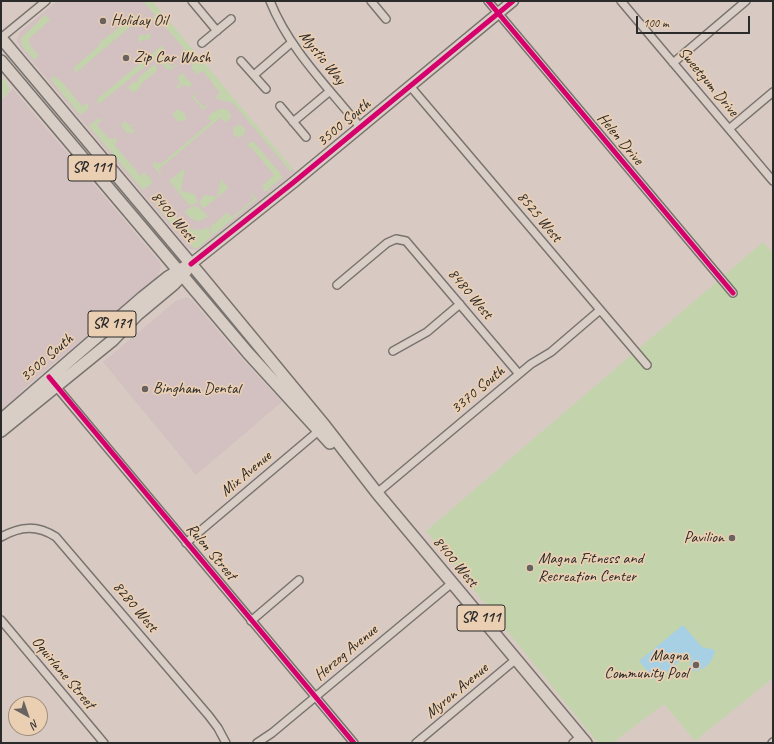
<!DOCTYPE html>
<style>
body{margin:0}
#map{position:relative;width:774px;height:744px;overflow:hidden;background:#d8cac3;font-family:Caveat,sans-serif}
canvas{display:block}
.frame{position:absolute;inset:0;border:2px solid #2b2b2b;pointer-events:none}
.north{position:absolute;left:8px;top:696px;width:40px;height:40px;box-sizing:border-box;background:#ebcfb2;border:1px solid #9e8d7c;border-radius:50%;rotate:140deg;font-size:11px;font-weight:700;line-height:16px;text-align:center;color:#2b2b2b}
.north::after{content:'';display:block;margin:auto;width:14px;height:18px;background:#686360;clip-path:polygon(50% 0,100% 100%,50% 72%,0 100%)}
.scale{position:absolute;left:636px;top:16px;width:114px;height:18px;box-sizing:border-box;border:2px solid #2b2b2b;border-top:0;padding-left:5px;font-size:12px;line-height:14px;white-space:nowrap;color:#2b2b2b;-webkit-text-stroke:3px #ebcfb2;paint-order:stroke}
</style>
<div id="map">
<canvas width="774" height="744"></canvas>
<div class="frame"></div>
<div class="north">N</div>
<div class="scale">100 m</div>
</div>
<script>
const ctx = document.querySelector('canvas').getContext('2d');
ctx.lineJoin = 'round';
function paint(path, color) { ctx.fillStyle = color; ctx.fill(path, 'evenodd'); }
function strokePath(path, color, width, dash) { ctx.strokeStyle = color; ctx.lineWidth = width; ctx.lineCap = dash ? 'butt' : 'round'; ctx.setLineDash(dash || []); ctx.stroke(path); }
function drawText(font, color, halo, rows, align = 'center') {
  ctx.font = font + ' Caveat,sans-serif'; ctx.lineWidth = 3.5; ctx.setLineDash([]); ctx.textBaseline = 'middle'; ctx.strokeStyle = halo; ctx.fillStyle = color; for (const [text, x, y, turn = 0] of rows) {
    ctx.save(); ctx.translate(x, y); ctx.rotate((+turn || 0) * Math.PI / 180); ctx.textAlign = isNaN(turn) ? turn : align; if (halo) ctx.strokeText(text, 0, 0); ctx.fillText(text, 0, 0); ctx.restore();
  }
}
paint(new Path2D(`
 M57,1H152L295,172L202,248L195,250L189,249L20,47L17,40L20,32Z
 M13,89L159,261L161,267L157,277L27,386L1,413V100Z
 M187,297L193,301L236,352L282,402L196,475L103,362L176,301Z`), '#d3c0c0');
paint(new Path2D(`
 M143,1H152L164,15L152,21V19L155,15Z
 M133,14L138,17L137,21L77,72L75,71L74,67L99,46L100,42L126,22L125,20Z
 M45,15L50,20L29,39L30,45L39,56L34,60L22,46L21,38Z
 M165,16L293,169L290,171L233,103L217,99L216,97L220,93L203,71L196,74L191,67L195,62L161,22L155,25L159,20Z
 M149,33L151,37L149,40L145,39L140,42L138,39L140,34L144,36Z
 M161,46L164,48L160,53L171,67L176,64L177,66L168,70L158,60H153L99,104L97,101L98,98L144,60L146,62L148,60L147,58Z
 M153,65L158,66L156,68L157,71L140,85L141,87L133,93L129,88L125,90L134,81L138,83V78Z
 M182,73L192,84L189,87L182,85L178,89L176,87L180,83L177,78Z
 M1,76L10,88L9,92L1,99L3,93Z
 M54,76L63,83L82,106L88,103V109L80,115L50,79Z
 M198,90L193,95L203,107L209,104L203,110L191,96Z
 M226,109L231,114L230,119L225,122L220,118L158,170L162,174L160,175L153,166V162L161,164L212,121L207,118C212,113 218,108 226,109Z
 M177,110C182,110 186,113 186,119L182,122L179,120L177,121L172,114Z
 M97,119H100L101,121L97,125L109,139L117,138L115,146L141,176L144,172L152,181V183L143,190L89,126Z
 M125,121L130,126L134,123L135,124L130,128L135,131L132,135L131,132L127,133L121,126Z
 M233 131a6 6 0 1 1 12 0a6 6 0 1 1-12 0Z
 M251,142H254L283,177L265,192L262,186L274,175L250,146L244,149Z
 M185,168L181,191L195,194L197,200L196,204L189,205L169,181Z
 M221,179L229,188L204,208L199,204L204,195L217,197Z
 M156,193L157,194L153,198L163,211L168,207L180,221L177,231L150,198Z
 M251,193L257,199L212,236L211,226L227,213L232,217L254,199L250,194Z
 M197,206L208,216C198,225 192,220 184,212L191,207Z
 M182,223C190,231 199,232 209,227L211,237L198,248H194L179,233Z
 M763,242L773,253V678L695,741L664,704L612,743H598L426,531Z`), '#c3d4ac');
paint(new Path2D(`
 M683,625L702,647L715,650C713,663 704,672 689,671L691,657L688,654L656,681L639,661Z`), '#a7d0e5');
const street = new Path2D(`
 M192,1L217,31
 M270,1C289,49 328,87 360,127
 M371,1L386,19
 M488,1L733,293
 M621,1L773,181
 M1,38L46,1
 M202,43L231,19
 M241,61L266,89
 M673,63L746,1
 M254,75L291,43
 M410,86L647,365
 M280,106L306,137
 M293,122L330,91
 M729,129L773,92
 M337,285L387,243L396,239L406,241L519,374
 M393,351L427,332L460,304
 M54,384L354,743
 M377,493L531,364L551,352L600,310
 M1,537C21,526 37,525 56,537L209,716L218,728L226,743
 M186,543L322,428
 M1,620L104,743
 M251,621L299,580
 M257,743L272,733L452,583
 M416,743L515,660
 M573,743L580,737
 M772,743L773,742`);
const secondary = new Path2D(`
 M191,264L294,182L513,1`);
const primary = new Path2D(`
 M1,38L202,277L325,426L377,493L586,743
 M1,61L248,353L330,443
 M1,420L143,297L168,277L185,267
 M1,431L113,340L138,314L174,284L186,271`);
strokePath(street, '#79736f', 10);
strokePath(secondary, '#79736f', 13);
strokePath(primary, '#79736f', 14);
strokePath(street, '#d8cec5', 7);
strokePath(secondary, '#d8cec5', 10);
strokePath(primary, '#d8cec5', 11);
strokePath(new Path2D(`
 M488,1L733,293
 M191,264L294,182L513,1
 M49,377L354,743`), '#d6006c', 5);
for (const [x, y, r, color] of [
 [103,21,4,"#686360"],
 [126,58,4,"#686360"],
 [145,389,4,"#686360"],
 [732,538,4,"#686360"],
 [530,568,4,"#686360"],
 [696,665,4,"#686360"]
]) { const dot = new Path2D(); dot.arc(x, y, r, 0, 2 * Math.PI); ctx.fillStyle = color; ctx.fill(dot); strokePath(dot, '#ebcfb2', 1.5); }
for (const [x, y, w] of [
 [92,168,48],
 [112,324,48],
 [481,618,48]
]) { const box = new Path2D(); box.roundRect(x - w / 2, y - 13, w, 26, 3); ctx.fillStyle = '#ebcfb2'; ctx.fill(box); strokePath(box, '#2b2b2b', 1); }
drawText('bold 15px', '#2b2b2b', null, [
 ["SR 111",92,168],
 ["SR 171",112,324],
 ["SR 111",481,618]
]);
drawText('16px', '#2b2b2b', '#ebcfb2', [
 ["Holiday Oil",111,21],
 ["Zip Car Wash",134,58],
 ["Bingham Dental",153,389],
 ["Pavilion",724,538,"right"],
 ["Magna Fitness and",538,559],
 ["Recreation Center",538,577],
 ["Magna",688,656,"right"],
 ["Community Pool",688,674,"right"]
], 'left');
drawText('16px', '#2b2b2b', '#ebcfb2', [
 ["Mystic Way",322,58,51],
 ["Sweetgum Drive",708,82,50],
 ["3500 South",344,123,-40],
 ["Helen Drive",620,139,50],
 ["8400 West",173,217,50],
 ["8525 West",539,217,50],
 ["8480 West",470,294,50],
 ["3500 South",47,358,-41],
 ["3370 South",478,390,-40],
 ["Mix Avenue",246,474,-40],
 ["Rulon Street",211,552,50],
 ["8400 West",455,562,50],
 ["8280 West",135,607,50],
 ["Herzog Avenue",346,653,-40],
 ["Oquirlane Street",63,673,50],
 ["Myron Avenue",457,691,-40]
]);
</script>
